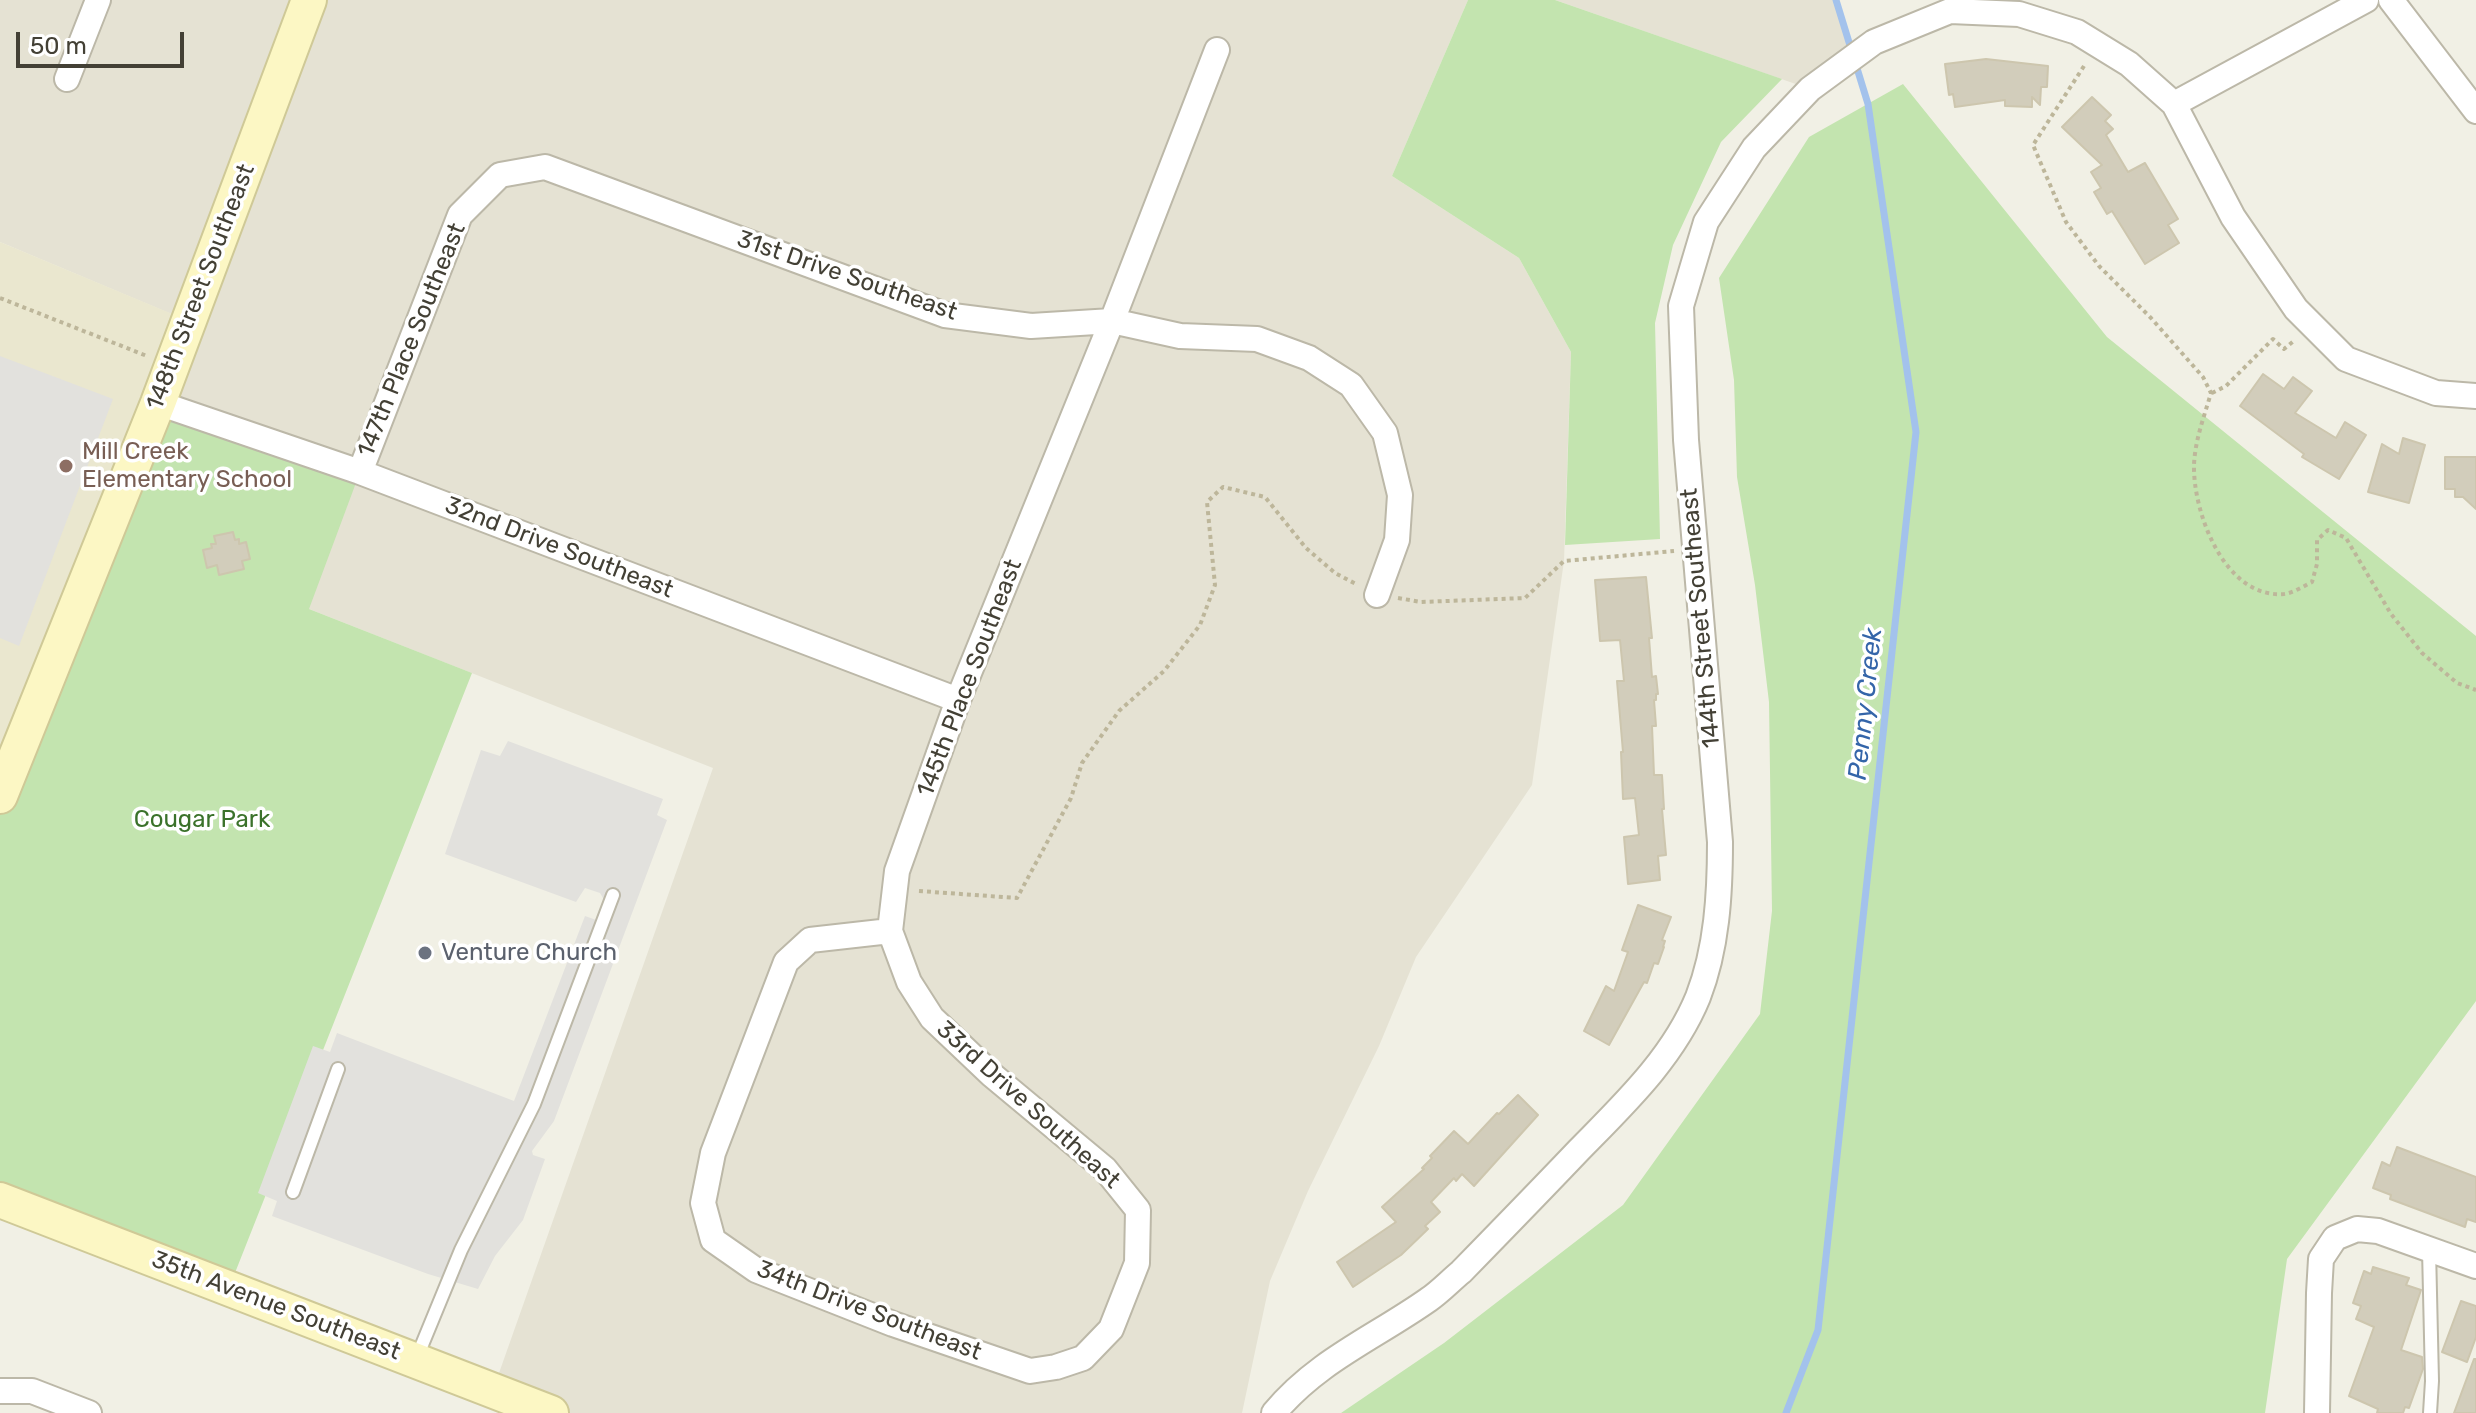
<!DOCTYPE html>
<style>
body{margin:0}
#map{position:relative;width:2476px;height:1413px;overflow:hidden;background:#f1f0e5;font-family:Rubik,sans-serif}
canvas{display:block}
.scale{position:absolute;left:16px;top:32px;width:168px;height:36px;box-sizing:border-box;border:4px solid #434035;border-top:0;padding-left:10px;font-size:24px;line-height:28px;white-space:nowrap;color:#434035;-webkit-text-stroke:6px #fff;paint-order:stroke}
</style>
<div id="map">
<canvas width="2476" height="1413"></canvas>
<div class="scale">50 m</div>
</div>
<script>
const ctx = document.querySelector('canvas').getContext('2d');
ctx.lineJoin = 'round';
function paint(path, color) { ctx.fillStyle = color; ctx.fill(path, 'evenodd'); }
function strokePath(path, color, width, dash) { ctx.strokeStyle = color; ctx.lineWidth = width; ctx.lineCap = dash ? 'butt' : 'round'; ctx.setLineDash(dash || []); ctx.stroke(path); }
function drawText(font, color, halo, rows, align = 'center') {
  ctx.font = font + ' Rubik,sans-serif'; ctx.lineWidth = 7; ctx.setLineDash([]); ctx.textBaseline = 'middle'; ctx.strokeStyle = halo; ctx.fillStyle = color; for (const [text, x, y, turn = 0] of rows) {
    ctx.save(); ctx.translate(x, y); ctx.rotate((+turn || 0) * Math.PI / 180); ctx.textAlign = isNaN(turn) ? turn : align; if (halo) ctx.strokeText(text, 0, 0); ctx.fillText(text, 0, 0); ctx.restore();
  }
}
paint(new Path2D(`
 M0,0H1468L1392,176L1519,258L1571,352L1564,561L1532,785L1416,957L1379,1046L1308,1191L1270,1281L1242,1413H551L493,1390L713,768L309,609L158,403L188,321L0,242Z
 M1555,0H1836L1854,57L1810,89Z`), '#e5e2d3');
paint(new Path2D(`
 M0,242L189,321L0,796Z`), '#eae7cf');
paint(new Path2D(`
 M1468,0H1555L1782,79L1721,142L1673,245L1655,323L1660,539L1565,545L1571,352L1519,258L1392,176Z
 M1903,84L2107,337L2476,636V1001L2287,1259L2265,1413H1341L1444,1343L1623,1205L1760,1014L1772,911L1769,702L1755,585L1737,477L1734,380L1719,278L1809,137Z
 M158,403L360,472L309,609L472,673L229,1288L0,1200V796Z`), '#c3e4af');
paint(new Path2D(`
 M0,356L113,399L19,646L0,638Z
 M508,741L663,799L657,815L667,820L554,1121L532,1151L533,1155L545,1159L523,1220L495,1256L478,1289L428,1274L272,1216L277,1201L258,1193L313,1046L330,1052L337,1033L514,1101L585,916L599,921L606,903L600,893L585,888L576,902L445,854L481,750L500,756Z`), '#e2e1dd');
strokePath(new Path2D(`
 M1786,1413L1818,1330L1916,432L1868,104L1836,0`), '#a3c2ec', 7);
const building = new Path2D(`
 M1986,59L2048,66L2047,87H2041L2040,105L2032,97V107L2005,106V100L1955,107L1953,94L1949,95L1945,64Z
 M2092,97L2111,115L2105,121L2113,129L2106,135L2128,172L2145,163L2178,219L2168,225L2179,243L2145,264L2112,211L2107,214L2094,192L2101,188L2091,172L2102,165L2062,127Z
 M2263,374L2284,389L2293,377L2312,391L2295,413L2336,438L2345,422L2366,435L2339,479L2302,457L2304,454L2240,406Z
 M2403,438L2425,445L2409,503L2368,492L2382,444L2399,454Z
 M2445,457H2476V509L2463,497H2455V489H2445Z
 M233,532L235,540L239,539V544L246,542L250,559L242,561L244,569L219,575L217,565L207,568L203,550L212,548L211,544H216L214,536Z
 M1646,577L1652,638H1649L1652,677L1656,676L1658,694H1656V700H1654L1656,726H1652L1654,775H1662L1664,809H1662L1666,855L1658,856L1660,880L1628,884L1624,837L1639,835L1635,798L1623,799L1621,752H1623L1617,681H1624L1620,640L1600,641L1595,580Z
 M1638,905L1671,917L1662,940L1665,941L1663,947H1664L1658,964L1654,963L1647,983L1644,982L1609,1045L1584,1031L1606,986L1614,991L1628,952L1622,950Z
 M1518,1095L1538,1115L1474,1186L1462,1174L1456,1181L1454,1178L1431,1202L1440,1212L1425,1226L1428,1229L1401,1255L1353,1287L1337,1262L1396,1222L1382,1207L1424,1169L1422,1168L1432,1158L1430,1156L1454,1131L1468,1144L1497,1113L1499,1114Z
 M2397,1147L2476,1177V1222L2467,1219L2465,1227L2390,1199L2391,1195L2373,1188L2382,1162L2390,1166Z
 M2373,1267L2409,1278L2406,1285L2421,1290L2401,1350L2422,1357L2423,1369L2409,1408L2405,1407L2403,1413H2377L2378,1409L2349,1396L2374,1327L2356,1319L2361,1306L2353,1303L2364,1271L2371,1274Z
 M2461,1301L2476,1306V1337L2467,1362L2442,1352Z
 M2474,1359H2476V1413H2454Z`);
paint(building, '#d2cdbb');
strokePath(building, '#cdc6ae', 2);
const lane = new Path2D(`
 M293,1192L338,1069
 M2429,1249L2432,1381L2430,1413
 M417,1357L461,1250L534,1104L613,895`);
const street = new Path2D(`
 M2391,0L2476,111
 M67,79L98,0
 M2174,104L2366,0
 M158,403L360,472L958,700
 M360,472L460,215L500,175L545,167L945,315L1031,326L1112,321L1180,336L1257,339L1309,358L1351,385L1385,433L1400,495L1397,540L1377,595
 M890,931L909,982L932,1018L992,1075L1105,1169L1138,1210L1137,1263L1111,1329L1083,1358L1056,1367L1030,1371L893,1324L756,1270L713,1240L703,1203L713,1153L786,962L810,940L890,931L897,871L958,700L1112,321L1217,50
 M0,1391H32L89,1413
 M1274,1413C1317,1361 1374,1338 1428,1300C1440,1292 1450,1281 1461,1272C1501,1231 1540,1191 1579,1150C1624,1104 1673,1058 1698,997C1717,948 1720,894 1720,842L1686,440L1681,306L1706,222L1754,148L1810,89L1874,42L1950,11L2019,14L2077,32L2129,64L2174,104L2233,217L2296,309L2346,359L2436,393L2476,396
 M2317,1413L2319,1293L2321,1259L2335,1238L2357,1229L2378,1231L2476,1266`);
const secondary = new Path2D(`
 M0,796L158,403L309,0
 M0,1200L551,1413`);
strokePath(lane, '#bcb8a8', 16);
strokePath(street, '#bcb8a8', 28);
strokePath(secondary, '#cfc997', 38);
strokePath(new Path2D(`
 M2084,66L2033,145L2066,222L2099,266L2151,318L2203,377L2211,393C2204,417 2195,440 2194,465C2193,513 2225,599 2284,594C2293,593 2304,586 2312,582L2317,564V540L2328,530L2346,538L2391,614L2422,653L2457,683L2476,690
 M0,298L147,356
 M2212,393L2226,386L2273,339L2284,349L2295,340
 M1398,598L1421,602L1525,598L1564,561L1674,551
 M919,891L1017,898L1071,798L1082,763L1119,711L1164,671L1200,625L1215,585L1207,502L1223,487L1265,497L1306,548L1335,573L1356,584`), '#bdb69a', 4, [4, 4]);
strokePath(lane, '#fff', 12);
strokePath(street, '#fff', 24);
strokePath(secondary, '#fcf7c4', 34);
for (const [x, y, r, color] of [
 [66,466,8,"#8d6e63"],
 [425,953,8,"#6b7280"]
]) { const dot = new Path2D(); dot.arc(x, y, r, 0, 2 * Math.PI); ctx.fillStyle = color; ctx.fill(dot); strokePath(dot, '#fff', 3); }
drawText('24px', '#434035', '#fff', [
 ["31st Drive Southeast",847,276,19],
 ["148th Street Southeast",201,287,-69],
 ["147th Place Southeast",412,340,-68],
 ["32nd Drive Southeast",559,548,21],
 ["144th Street Southeast",1701,618,-95],
 ["145th Place Southeast",970,678,-69],
 ["33rd Drive Southeast",1028,1105,42],
 ["35th Avenue Southeast",276,1306,21],
 ["34th Drive Southeast",869,1311,21]
]);
drawText('24px', '#785e54', '#fff', [
 ["Mill Creek",82,452],
 ["Elementary School",82,480]
], 'left');
drawText('24px', '#3b722b', '#fff', [
 ["Cougar Park",202,820]
]);
drawText('24px', '#5b616d', '#fff', [
 ["Venture Church",441,953]
], 'left');
drawText('italic 26px', '#3465a9', '#fff', [
 ["Penny Creek",1866,704,-84]
]);
</script>
